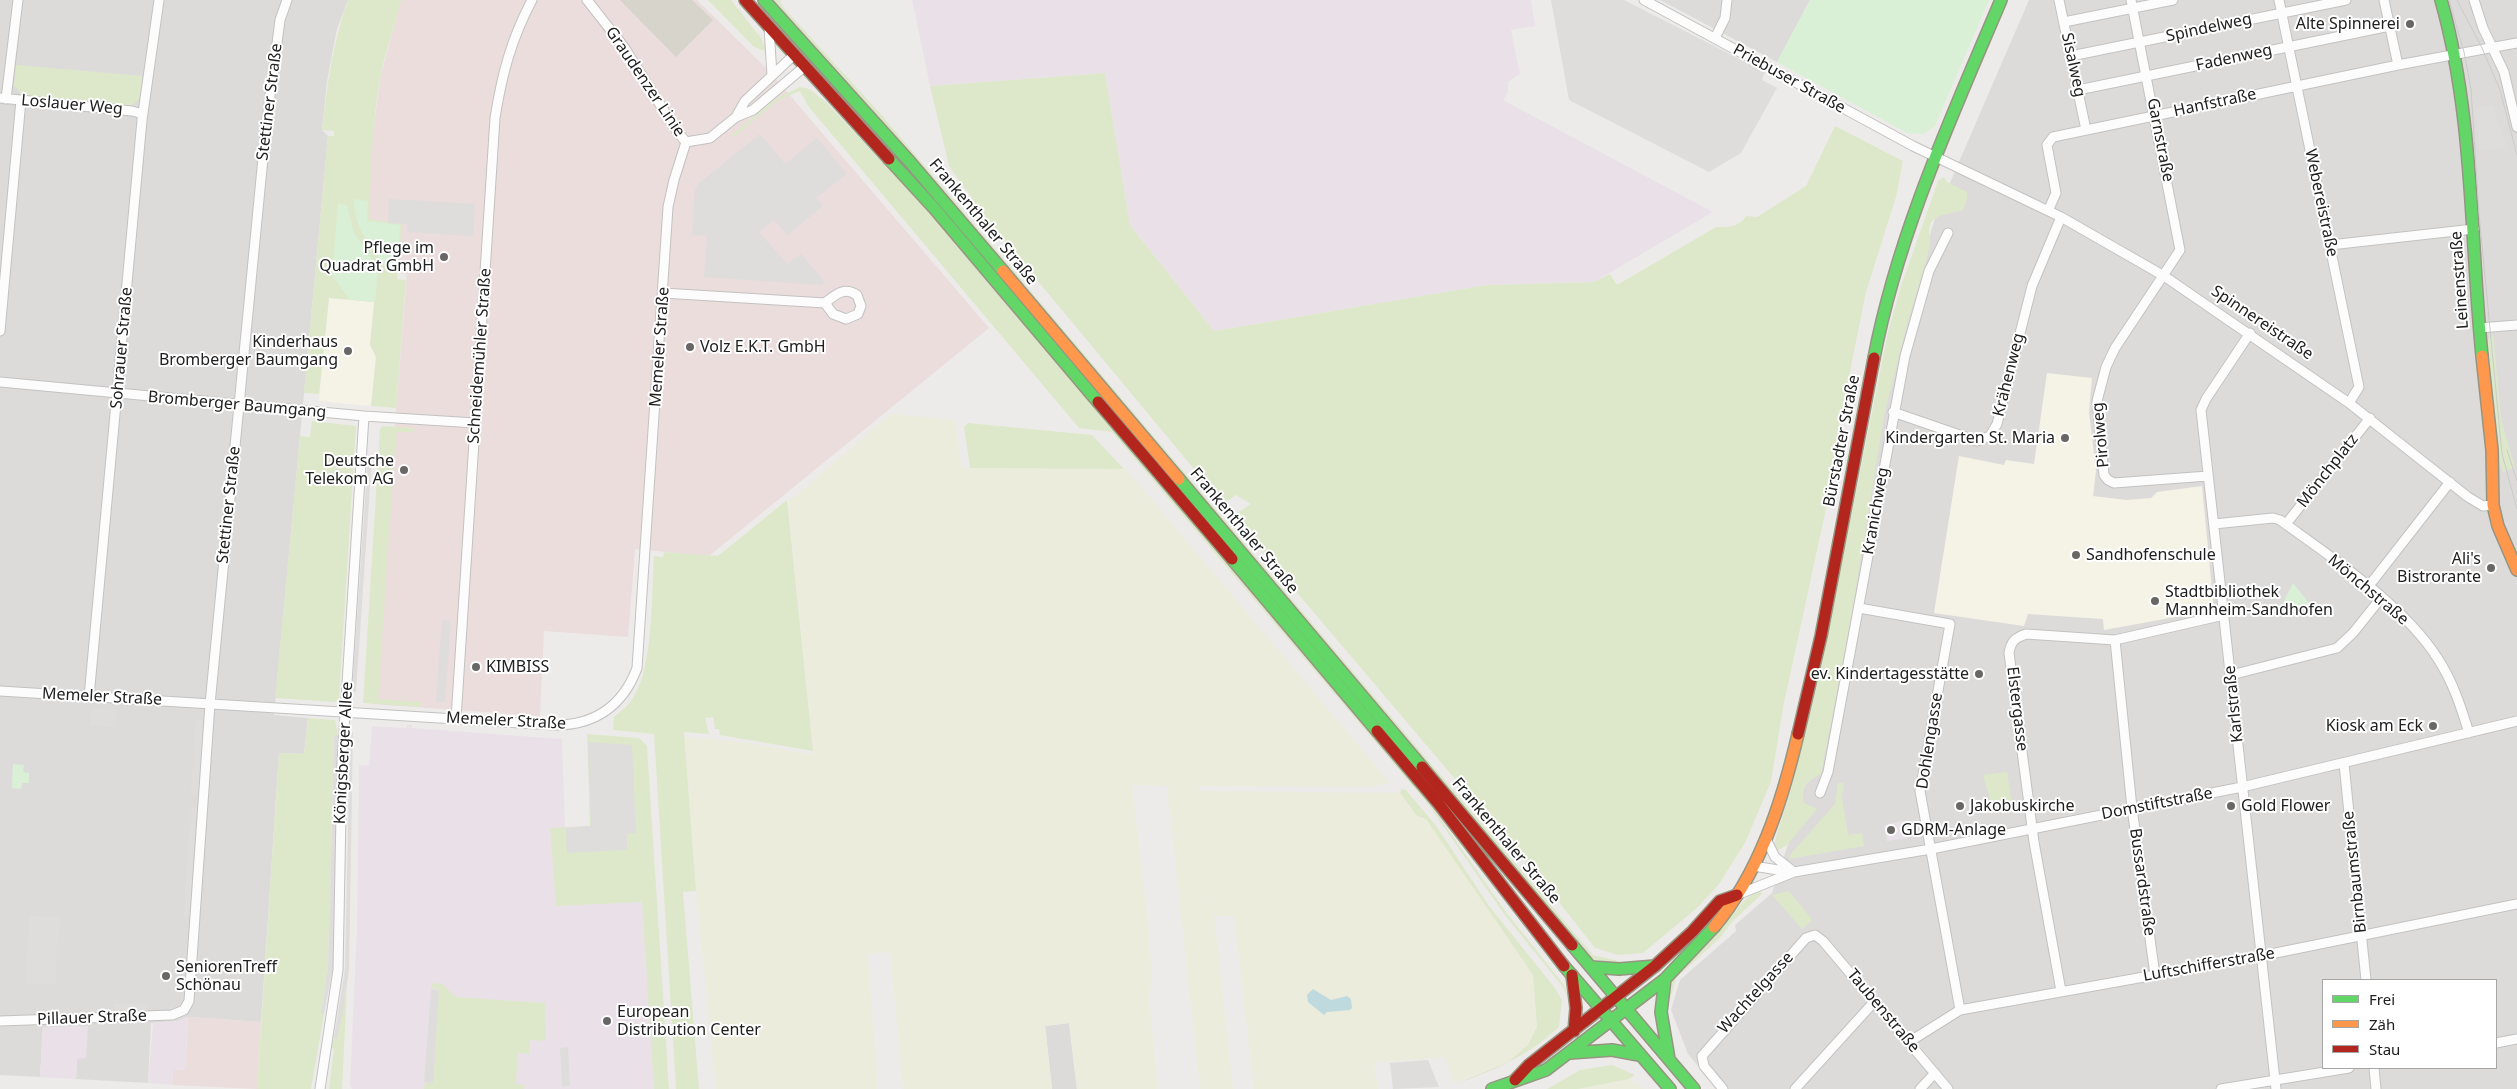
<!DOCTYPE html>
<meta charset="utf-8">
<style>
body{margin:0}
#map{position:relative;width:2517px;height:1089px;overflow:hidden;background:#edebe9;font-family:"Noto Sans",sans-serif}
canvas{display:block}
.legend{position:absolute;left:2322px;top:979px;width:175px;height:90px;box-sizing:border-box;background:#fff;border:1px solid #a6a6a6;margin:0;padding:6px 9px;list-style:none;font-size:15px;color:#202020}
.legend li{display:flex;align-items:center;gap:10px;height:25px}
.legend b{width:25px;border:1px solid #a6a6a6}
</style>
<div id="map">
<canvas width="2517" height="1089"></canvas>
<ul class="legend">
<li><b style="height:6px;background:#63d668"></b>Frei</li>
<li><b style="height:6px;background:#ff974d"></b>Zäh</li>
<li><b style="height:6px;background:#b3261e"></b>Stau</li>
</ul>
</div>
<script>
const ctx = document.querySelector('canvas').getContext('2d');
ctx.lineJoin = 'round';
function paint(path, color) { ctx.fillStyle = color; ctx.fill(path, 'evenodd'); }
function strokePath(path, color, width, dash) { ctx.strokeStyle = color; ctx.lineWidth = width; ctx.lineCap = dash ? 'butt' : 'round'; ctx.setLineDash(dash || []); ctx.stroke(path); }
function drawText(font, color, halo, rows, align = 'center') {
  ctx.font = font + ' "Noto Sans",sans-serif'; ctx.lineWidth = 4; ctx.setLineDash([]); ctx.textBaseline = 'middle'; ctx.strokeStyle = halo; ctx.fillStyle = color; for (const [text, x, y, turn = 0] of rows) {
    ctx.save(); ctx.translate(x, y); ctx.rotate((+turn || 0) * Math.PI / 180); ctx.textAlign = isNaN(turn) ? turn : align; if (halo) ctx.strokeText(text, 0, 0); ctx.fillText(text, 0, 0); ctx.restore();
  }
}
paint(new Path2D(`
 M0,0H348L337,29L327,81L322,130L328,136L274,715L308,718L304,754L279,753L261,1022L188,1017L178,1021L151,1023L148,1083L76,1079L77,1059L43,1027L40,1077L0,1075Z
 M1660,0H1810L1777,62Z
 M2029,0H2517V1089H1717L1688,1054L1671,1010L1680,980L1736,931L1735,925L1772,893L1798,814L1794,805L1894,352L1936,215ZM2323,980H2496V1068H2323Z
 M1069,1023L1077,1089H1052L1045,1026Z`), '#dddbda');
paint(new Path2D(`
 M401,0H697L770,72L989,328L709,556L635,549L628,637L544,631L540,716L372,704L407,274L398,273L401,225L367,220L369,167L380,78Z
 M188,1017L261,1022L257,1089L172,1085L173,1069L185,1070Z`), '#eadddc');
paint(new Path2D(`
 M912,0H1531L1535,26L1511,30L1520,74L1508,82V92L1503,100L1713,212L1594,282L1486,285L1214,331L1130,225L1105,73L930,86Z
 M407,725H412V728L562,739L565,827L590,826L589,798L626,743L666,1089H352L350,1085L357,927L359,765L369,766L372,726L406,728Z
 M1904,821L1907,838L1887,841L1884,825Z
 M188,1017L185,1070L173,1069L172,1085L148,1083L153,1023L178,1021Z
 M88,1026L86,1058L77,1059L76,1079L40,1077L43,1027Z`), '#eae1e8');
paint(new Path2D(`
 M329,298L375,302L370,345L376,357L371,406L319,401Z
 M2047,373L2092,378L2089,412L2096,471L2093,496L2126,500L2151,498L2157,492L2202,486L2214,610L2104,630L2103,619L2028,614L2024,626L1934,613L1959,456L2004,465L2006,460L2034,464Z`), '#f5f3e6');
paint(new Path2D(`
 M620,0H692L713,20L676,57Z`), '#d6d4cb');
paint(new Path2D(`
 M891,414L955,420L962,468L1126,469L1390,783L1368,787L1200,786V791L1400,793L1418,818H1426L1533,975L1537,1027L1528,1045L1508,1062L1453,1083L1445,1057L1374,1063L1378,1089H1254L1234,916H1215L1208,856L1233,1089H1200L1167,786L1132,785L1148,923L1152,978L1149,996L1158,1089H1077L1069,1023L1045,1026L1052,1089H903L890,952L868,954L878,1089H716L696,889L685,737L748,743L814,755L788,502Z
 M1629,1079L1644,1089H1578L1581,1088Z`), '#ececdd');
paint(new Path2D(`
 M348,0H401C395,26 385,52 380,78C372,125 371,173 369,219L402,224L397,279L406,280L396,408L371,406L376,357L370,345L374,302L329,298L319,394L304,393L328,136H334V131L322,130C327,85 333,42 348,0Z
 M708,0H731L761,38L767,52L754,47Z
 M773,0H780L783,7L880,113L1593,955L1619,961V963H1604L1590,958L868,105Z
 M16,65L142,76L140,99L131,106L22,95L14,85Z
 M1105,73L1130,225L1214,331L1486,285L1594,282L1610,274L1617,285L1716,227C1729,227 1738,228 1746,216L1757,217L1806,186L1835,126L1903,161L1896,197L1866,292L1839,426L1827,504L1783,708L1771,782L1745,843L1719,884L1697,908L1643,953L1618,955L1595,948L1550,891L1232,516L1251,504L1236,495L1223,504L988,221L949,166L930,86Z
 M800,87L809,89L826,102L929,212L1423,794L1506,912L1564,985L1569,999L1562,986L1504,914L1428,804L1112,432L1079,428L808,106L800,91L777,101L734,137L732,135L775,99Z
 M1944,177L1947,182L1967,192V198L1963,210L1939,216L1931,222L1929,230L1930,244L1927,257L1906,328L1884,416L1851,619L1821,774C1808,781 1800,786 1804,803L1817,809L1787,845L1777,851L1774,845L1778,830L1792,786L1819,676L1888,332L1901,286L1938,181Z
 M2493,334L2501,419L2515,468L2503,472L2499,461L2493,410L2495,405L2492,399L2486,343Z
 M312,421L356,426L339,698L336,702L275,698L300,436L310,437Z
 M968,423L1092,435L1124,469L970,468L964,427Z
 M383,426L414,428L413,432H396L378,699L421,702V707L363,703L380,429Z
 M787,500L813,751L720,735L719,729H715L713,717L705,718L709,734L684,732L696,891L683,892L699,1089H676L654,734L613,730L614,717C620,712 627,707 631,701C654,669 651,596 654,556L663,557L664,552L718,556Z
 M308,718L335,720L338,735H334L328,967L321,1013L324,1014L311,1089H257L279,753L304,754Z
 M587,734L639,738L647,746L669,1089H654L642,902L556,906L550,828L590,826Z
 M2007,772L2012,807H2004V802H1991L1983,775Z
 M1838,783H1843L1844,792L1841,793L1848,835L1862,833L1864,846L1789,859L1790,855L1835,804Z
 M1401,789L1406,790L1437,827L1489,906L1555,988L1562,1000L1559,1027C1528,1056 1493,1071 1453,1085L1508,1062L1528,1045L1537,1027L1533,975L1426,819L1417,816L1400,793Z
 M1759,888L1762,894L1732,922L1720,938L1676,978L1669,1003L1665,1007L1669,984L1675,974L1709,942L1743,902Z
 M1789,891L1811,918V921L1802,929L1772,895Z
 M431,983L442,984L456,997L545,1003L546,1041L530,1040L529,1054L518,1053L516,1084L525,1085L524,1089H424L425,1083H433L439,989L431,988Z
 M347,988L342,1089H329L334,1049L331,1048L334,1038H337Z
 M1612,1065L1635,1075L1629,1079L1578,1089H1547L1580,1070Z`), '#dde8ca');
paint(new Path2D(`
 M1810,0H1989L1935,126L1924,134L1907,133L1777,62Z
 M354,199L368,201L367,221L400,225L397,272L390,271C373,249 353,229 354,199Z
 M338,204L347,205L354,233L378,267L375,302L349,299L332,275Z
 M2293,583L2312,607L2283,603Z
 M13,764L24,765L23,772L29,773V783H22L21,789L12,788Z`), '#d9f0d7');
paint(new Path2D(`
 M1551,0H1624L1765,72L1762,80L1777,88L1741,153L1709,172L1569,100Z
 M2493,106L2498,126L2502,127L2506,148L2479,150L2476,108Z
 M760,134L785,164L817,138L847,174L816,198L823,206L787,235L774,220L759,232L787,264L801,254L825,282L821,285L704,277L707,236L692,235L695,190L698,184Z
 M389,199L475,204L473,236L407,232L408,224L388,223Z
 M368,456L372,457L356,692H352Z
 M442,620L451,621L445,702H436Z
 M91,709L117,710L115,727L90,725Z
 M196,719L203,720L199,796L191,795Z
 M350,732H353L349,970L343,1012L337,1039L334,1038L345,969Z
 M334,735H338L333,967L324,1014L321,1013L328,967Z
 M588,742L632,745L636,833L627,834V850L567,853L566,828L591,826Z
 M191,807L198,808L191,917H184Z
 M30,916L60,918L55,985L25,983Z
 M431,989L439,990L433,1083L424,1082Z
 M148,1003L149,1010L115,1012L114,1004Z
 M568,1047L570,1086L562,1087L560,1048Z
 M1428,1060L1439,1087L1393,1089L1390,1063Z`), '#dedddc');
paint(new Path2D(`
 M1313,989L1331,1000L1347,996L1351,999L1352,1008L1350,1010L1327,1012L1324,1015L1308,1002L1307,995Z`), '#bfdade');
const street = new Path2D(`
 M587,0L624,47L676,130L686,142L710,138L736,117L753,110L804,67
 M1644,0L1913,146L2061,217L2164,276L2349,403L2468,497L2483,506L2493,505
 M2059,0L2086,130
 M2131,0L2180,250L2115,348L2106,367L2097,401L2104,475L2108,480L2114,483L2208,476
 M2279,0L2359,387L2349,403
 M2384,0L2398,65
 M2474,0L2483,28L2504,72L2517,127
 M2064,22L2173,0
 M769,28L772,75
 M1715,38L1725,18L1727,0
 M2071,56L2346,0
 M2078,90L2390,26
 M0,98L132,111L143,114
 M6,99L18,0
 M736,117L745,101L794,55
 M2048,211L2056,193L2047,145L2053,137L2398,65L2517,43
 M2330,245L2474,229
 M663,293L825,303C835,295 844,286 857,295L861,306L858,314L846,319L833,314L825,303
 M2479,328L2517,325
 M0,331L21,100
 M2250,333L2206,399L2201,410L2276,1089
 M0,382L364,416L475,423
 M1893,412L1977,441L1990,436L1997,424L2032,286L2061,217
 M2214,524L2273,518L2280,520C2331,557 2404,605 2438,659C2453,682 2461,707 2469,733
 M2286,524L2370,418
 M2368,587L2450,482
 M1859,608L1950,624L1920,791L1960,1010
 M2115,640L2132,808L2155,975
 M2231,675L2337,648L2353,633L2381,598
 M0,691L553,725C594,726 623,706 637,668L668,207L674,180L686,142
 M89,697L142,120L159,0
 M456,719L495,118C502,74 511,40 532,0
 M2344,764L2366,980
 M1820,793L1828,772L1905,356L1929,271L1948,233
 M1766,839L1775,857L1794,872
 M1753,866L1791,872
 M1737,895L1794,872L1931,849L2242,787L2517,721
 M2061,991L2034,842L2009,653C2011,641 2015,638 2026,634L2115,640L2224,615
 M0,1021L172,1015L184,1010L189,1001L210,704L266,127L280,20L287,0
 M1909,1042L1960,1010L2261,956L2517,904
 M2496,1043L2517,1039
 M2374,1068L2376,1089
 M320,1089L338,970L342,762L364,416
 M1723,1089L1704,1066L1702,1056L1806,938L1815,935L1823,941L1948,1089
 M1795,1089L1874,1002
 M1920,1089L1935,1073
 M2221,1089L2349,1068`);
const fast = new Path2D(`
 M764,0L910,162L1003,271
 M2441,0C2474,116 2470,238 2482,356
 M889,159L934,208L1098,402
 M1874,358C1898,233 1952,116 2001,0
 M1179,479L1422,767
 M1232,559L1377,731
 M1572,945L1694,1089
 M1564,966L1670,1089
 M1591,967L1619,969L1655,966
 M1665,979L1661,1012L1669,1059
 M1570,1053L1612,1050L1639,1055
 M1492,1089L1546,1070L1665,979L1714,927`);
const slow = new Path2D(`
 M1003,271L1179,479
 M2482,356L2492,450L2493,505L2498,526L2517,570
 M1714,927C1760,872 1782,802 1798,734`);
const jam = new Path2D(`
 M745,0L889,159
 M1098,402L1232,559
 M1377,731L1438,803L1564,966
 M1798,734L1821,636L1874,358
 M1422,767L1572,945
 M1572,975L1576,1008L1574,1031
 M1515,1080L1529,1065L1655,966L1692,932L1720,901L1737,895`);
strokePath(street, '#c3c2c1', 11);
strokePath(fast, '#969582', 14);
strokePath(slow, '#969582', 14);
strokePath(jam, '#969582', 14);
strokePath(street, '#fcfcfc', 9);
strokePath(fast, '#63d668', 11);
strokePath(slow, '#ff974d', 11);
strokePath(jam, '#b3261e', 11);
strokePath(new Path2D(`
 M2449,0L2464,52L2471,89L2479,214L2502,454L2517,509
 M2457,0L2482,48L2500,90L2517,155
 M2507,450L2517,481`), '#cbcbca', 1);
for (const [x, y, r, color] of [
 [2410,24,5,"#686766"],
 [444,257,5,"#686766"],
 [690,347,5,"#686766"],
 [348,351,5,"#686766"],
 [2065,438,5,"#686766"],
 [404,470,5,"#686766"],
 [2076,555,5,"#686766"],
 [2491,568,5,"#686766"],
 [2155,601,5,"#686766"],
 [476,667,5,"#686766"],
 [1979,674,5,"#686766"],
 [2433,726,5,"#686766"],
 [1960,806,5,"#686766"],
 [2231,806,5,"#686766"],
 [1891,830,5,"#686766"],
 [166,976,5,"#686766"],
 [607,1021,5,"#686766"]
]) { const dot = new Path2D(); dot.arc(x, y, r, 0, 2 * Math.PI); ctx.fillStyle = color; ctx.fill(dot); strokePath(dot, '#fff', 2); }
drawText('16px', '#202020', '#fff', [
 ["Alte Spinnerei",2400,24,"right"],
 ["Pflege im",434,248,"right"],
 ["Quadrat GmbH",434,266,"right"],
 ["Kinderhaus",338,342,"right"],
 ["Bromberger Baumgang",338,360,"right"],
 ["Volz E.K.T. GmbH",700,347],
 ["Kindergarten St. Maria",2055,438,"right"],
 ["Deutsche",394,461,"right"],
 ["Telekom AG",394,479,"right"],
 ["Sandhofenschule",2086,555],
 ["Ali's",2481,559,"right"],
 ["Bistrorante",2481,577,"right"],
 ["Stadtbibliothek",2165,592],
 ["Mannheim-Sandhofen",2165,610],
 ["KIMBISS",486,667],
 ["ev. Kindertagesstätte",1969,674,"right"],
 ["Kiosk am Eck",2423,726,"right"],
 ["Jakobuskirche",1970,806],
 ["Gold Flower",2241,806],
 ["GDRM-Anlage",1901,830],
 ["SeniorenTreff",176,967],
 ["Schönau",176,985],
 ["European",617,1012],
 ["Distribution Center",617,1030]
], 'left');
drawText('16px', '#202020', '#fff', [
 ["Spindelweg",2209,28,-12],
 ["Fadenweg",2234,58,-12],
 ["Sisalweg",2073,65,78],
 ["Priebuser Straße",1789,79,29],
 ["Graudenzer Linie",645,82,56],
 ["Stettiner Straße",270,102,-83],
 ["Hanfstraße",2215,103,-12],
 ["Loslauer Weg",72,105,5],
 ["Garnstraße",2160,140,79],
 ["Webereistraße",2321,203,78],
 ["Frankenthaler Straße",983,222,50],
 ["Leinenstraße",2460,280,-94],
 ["Spinnereistraße",2262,323,34],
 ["Memeler Straße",660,347,-86],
 ["Sohrauer Straße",122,348,-85],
 ["Schneidemühler Straße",480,356,-86],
 ["Krähenweg",2009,375,-76],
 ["Bromberger Baumgang",237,405,5],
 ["Pirolweg",2101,435,-95],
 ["Bürstadter Straße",1842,441,-79],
 ["Mönchplatz",2328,471,-52],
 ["Stettiner Straße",229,505,-84],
 ["Kranichweg",1876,511,-80],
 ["Frankenthaler Straße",1244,531,50],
 ["Mönchstraße",2368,590,40],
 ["Memeler Straße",102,697,3],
 ["Karlstraße",2234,704,-96],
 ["Elstergasse",2017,709,83],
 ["Memeler Straße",506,721,3],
 ["Dohlengasse",1930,741,-81],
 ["Königsberger Allee",344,753,-87],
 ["Domstiftstraße",2157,804,-11],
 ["Frankenthaler Straße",1506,841,50],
 ["Birnbaumstraße",2355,872,-96],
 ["Bussardstraße",2142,882,82],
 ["Luftschifferstraße",2209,965,-10],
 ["Wachtelgasse",1756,993,-48],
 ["Taubenstraße",1883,1011,50],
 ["Pillauer Straße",92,1018,-2]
]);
</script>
